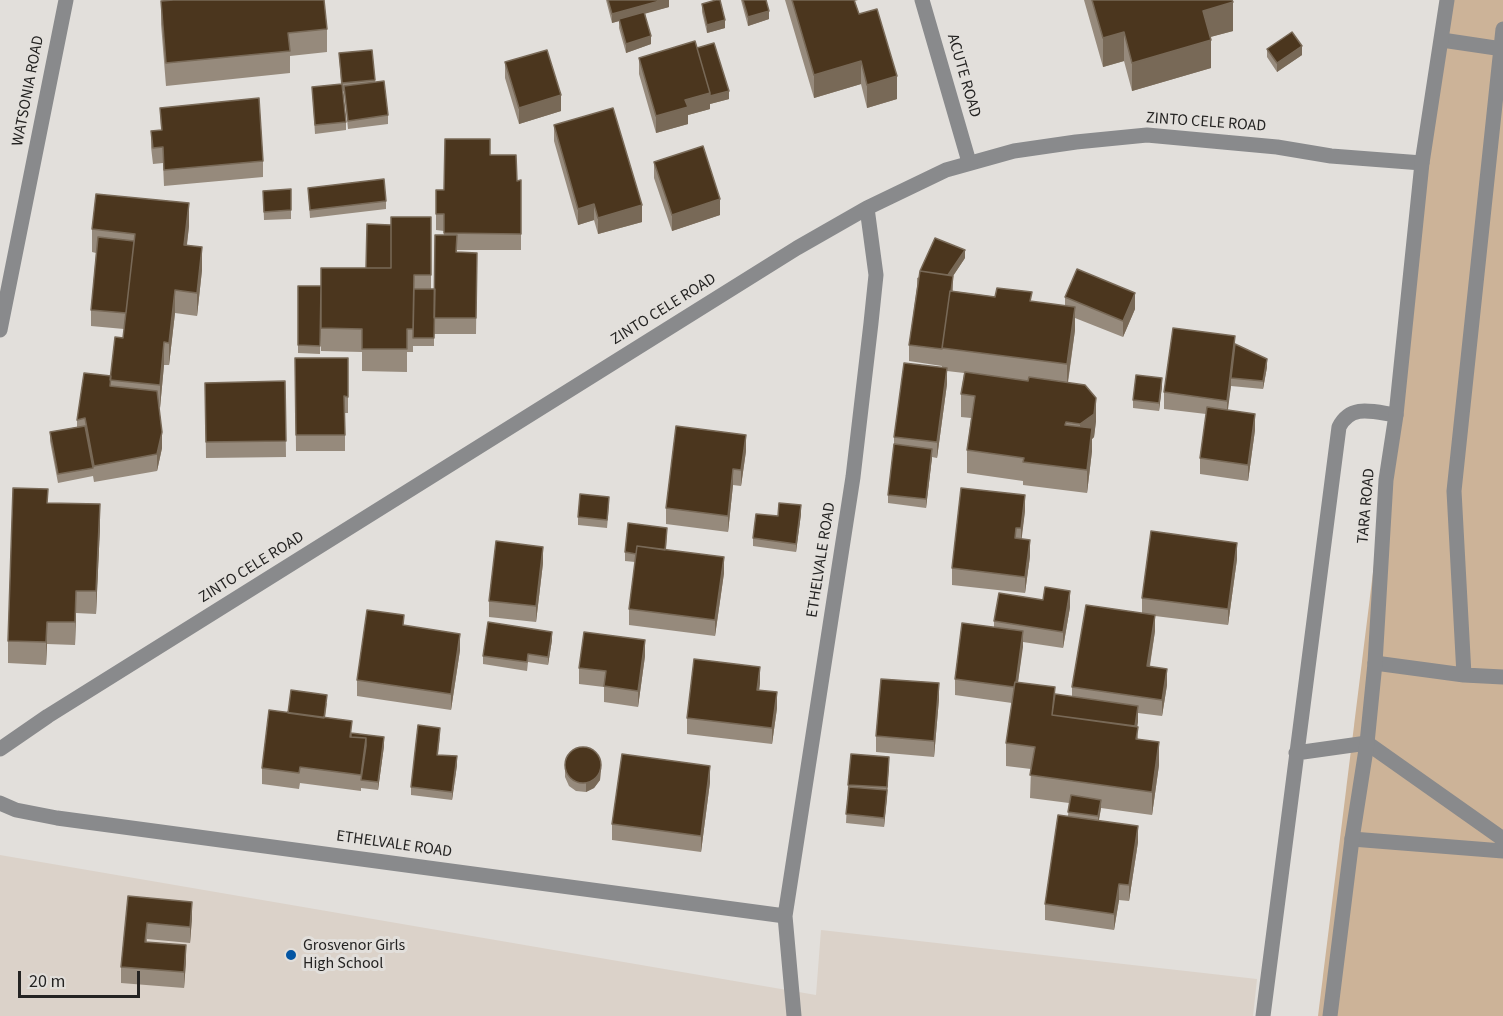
<!DOCTYPE html>
<style>
body{margin:0}
#map{position:relative;width:1503px;height:1016px;overflow:hidden;background:#e2dfdb;font-family:"Source Sans 3",sans-serif}
canvas{display:block}
.scale{position:absolute;left:18px;top:971px;width:122px;height:27px;box-sizing:border-box;border:3px solid #242322;border-top:0;padding-left:8px;font-size:18px;line-height:21px;white-space:nowrap;color:#242322;-webkit-text-stroke:4px #e2dfdb;paint-order:stroke}
</style>
<div id="map">
<canvas width="1503" height="1016"></canvas>
<div class="scale">20 m</div>
</div>
<script>
const ctx = document.querySelector('canvas').getContext('2d');
ctx.lineJoin = 'round';
function paint(path, color) { ctx.fillStyle = color; ctx.fill(path, 'evenodd'); }
function strokePath(path, color, width, dash) { ctx.strokeStyle = color; ctx.lineWidth = width; ctx.lineCap = dash ? 'butt' : 'round'; ctx.setLineDash(dash || []); ctx.stroke(path); }
function drawText(font, color, halo, rows, align = 'center') {
  ctx.font = font + ' "Source Sans 3",sans-serif'; ctx.lineWidth = 6; ctx.setLineDash([]); ctx.textBaseline = 'middle'; ctx.strokeStyle = halo; ctx.fillStyle = color; for (const [text, x, y, turn = 0] of rows) {
    ctx.save(); ctx.translate(x, y); ctx.rotate((+turn || 0) * Math.PI / 180); ctx.textAlign = isNaN(turn) ? turn : align; if (halo) ctx.strokeText(text, 0, 0); ctx.fillText(text, 0, 0); ctx.restore();
  }
}
paint(new Path2D(`
 M0,855L816,995L821,930L1257,979L1253,1016H0Z`), '#dbd2c9');
paint(new Path2D(`
 M1444,0H1503V1016H1318Z`), '#ccb398');
strokePath(new Path2D(`
 M1442,40L1503,49
 M1375,663L1464,675L1503,677
 M1464,675L1454,491L1503,29
 M1296,753L1367,743L1503,839
 M1352,839L1503,851
 M1263,1016L1339,427C1351,403 1374,412 1396,415`), '#898a8c', 15);
strokePath(new Path2D(`
 M922,0L969,162
 M0,330L66,0
 M0,749L48,716L797,248L867,208L946,170L1014,151L1076,142L1147,135L1277,147L1331,156L1422,163
 M0,803L16,810L57,818L785,916
 M794,1016L785,916L853,477L871,323L876,275L867,208`), '#898a8c', 15);
strokePath(new Path2D(`
 M1330,1016L1352,839L1367,743L1375,663L1386,480L1396,415L1422,163L1447,0`), '#898a8c', 15);
paint(new Path2D(`
 M606,0H669V7L645,13L651,44L626,53L619,28V21L612,23Z
 M741,0H766L769,19L748,26Z
 M785,0H858L855,1L859,14L897,99L867,108L861,84L814,98Z
 M1084,0H1232L1233,31L1210,37L1211,68L1132,91L1124,61L1103,67Z
 M161,1L327,29V52L290,56V73L166,86L161,24Z
 M702,4L725,28L707,33L702,12Z
 M697,48L729,99L710,104V109L688,115V124L656,133L639,74V58Z
 M1267,49L1302,55L1277,72L1267,57Z
 M372,50L375,82L388,115V124L348,129L344,91L342,92L346,122V130L315,134L312,87L341,84L339,53Z
 M505,62L561,111L519,124L505,78Z
 M160,108L263,161V177L164,186L163,163L153,164L151,147V131L161,130Z
 M554,125L642,222L598,234L594,220L578,225L554,141Z
 M490,155L517,181L521,180V250H457V253H477L476,334H434V346H413V352H407V372L362,371V352L321,351V316L320,354L298,353V286H321L366,268L391,225L431,217V289H435L444,235V231L436,230V214L444,190Z
 M654,162L720,215L672,231L654,178Z
 M308,188L386,201V209L310,218Z
 M291,189V219L264,220L263,191Z
 M189,226L187,245L202,270L197,316L175,313L169,365H164L160,408L159,407L162,448L157,471L94,482L93,476L58,483L50,441V432L77,427V420L111,376L123,338L124,329L91,326V310L96,253L92,252V229Z
 M965,258L953,276V291L1065,306V297L1135,309L1123,337L1075,318V330L1068,383L1096,421L1094,437L1092,439V451L1087,493L1023,485V481L967,473V450L971,418L961,417V394L964,373L947,371V384L937,458L932,457L926,508L888,503V495L894,444V437L942,367V366L909,361V345L917,287V278Z
 M1235,344L1267,367L1263,389L1231,386L1227,410L1255,430L1248,481L1200,474V458L1206,414L1164,409V392Z
 M295,358H348V413H345V451H296Z
 M285,381L286,457L206,458L205,383Z
 M1162,386L1159,411L1133,408V400Z
 M746,451L741,486L733,485L728,532L666,524V508Z
 M48,503L100,527L96,614L76,613L75,645L47,644L46,665L8,663V641Z
 M609,505L607,528L578,525V517Z
 M1025,511L1021,539L1030,556L1025,593L952,585V568Z
 M801,514L796,552L753,546V538Z
 M667,536L666,550L724,573L715,636L629,625V609L635,562L625,561V552Z
 M1237,559L1228,625L1155,616V631L1150,666L1167,685L1162,716L1138,713L1137,726L1138,739L1159,765L1152,815L1101,808L1099,820L1138,842L1129,901L1119,900L1114,930L1045,920V904L1068,816L1069,803L1030,798L1031,769L1006,766V743L1012,703L955,695V679L994,627V621L1070,607L1063,648L1023,642L1018,682L1055,694L1072,697V687L1142,613V598Z
 M543,563L536,622L489,617V601Z
 M404,625L460,650L451,710L357,696V680Z
 M552,640L548,665L528,662L527,671L483,664V656Z
 M645,656L638,707L604,702V687L579,684V668Z
 M760,683L759,690L777,708L772,744L687,734V718Z
 M939,699L934,757L876,752V736Z
 M327,703L325,718L352,733L384,746L378,790L361,788V791L300,783L299,789L262,784V768L288,713Z
 M440,736L438,755L457,765L452,800L411,795V787Z
 M889,765L884,827L846,823L848,785Z
 M565,769L601,771L600,780L594,788L586,792L576,791L569,786L565,777Z
 M710,782L701,852L612,840V824Z
 M128,896L192,918L190,943L147,939V942L186,961L184,988L121,983V967Z`), '#968a7c');
paint(new Path2D(`
 M663,0H669V7L612,23V14Z
 M1233,2V31L1203,39V11Z
 M769,11V19L748,26V17Z
 M725,20V28L707,33V25Z
 M1124,32V61L1103,67V38Z
 M651,36V44L626,53V44Z
 M1211,40V68L1132,91V63Z
 M1302,46V55L1277,72V63Z
 M861,61V84L814,98V75Z
 M897,76V99L867,108V85Z
 M729,91V99L710,104V109L688,115V124L656,133V116L685,100L710,93Z
 M561,95V111L519,124V108Z
 M720,199V215L672,231V215Z
 M189,203V226L184,267V245Z
 M594,204V220L578,225V209Z
 M642,205V222L598,234V218Z
 M202,247V270L197,316V293Z
 M965,250V258L943,291V282Z
 M175,290V313L169,365V343Z
 M1135,293V309L1123,337V321Z
 M1075,307V330L1067,387V364Z
 M1235,336V352L1231,378V386L1227,417V401Z
 M164,342V365L160,408V385Z
 M1267,359V367L1263,389V381Z
 M947,368V384L937,458V442Z
 M1162,378V386L1159,411V403Z
 M1096,398V421L1094,437L1092,439V451L1087,493V470L1080,447V424Z
 M1255,414V430L1248,481V465Z
 M162,432V448L157,471V454Z
 M746,435V451L741,486V470Z
 M932,449V458L926,508V499Z
 M733,469V485L728,532V516Z
 M1025,495V511L1021,544V528Z
 M100,504V527L96,614V591Z
 M801,505V514L796,552V544Z
 M1030,540V556L1025,593V577Z
 M1237,543V559L1228,625V609Z
 M543,547V563L536,622V606Z
 M724,557V573L715,636V620Z
 M76,591V613L75,645V622Z
 M1070,591V607L1063,648V632Z
 M1155,615V631L1147,682V666Z
 M47,622V644L46,665V642Z
 M1023,631V647L1015,703V687Z
 M552,632V640L548,665V657Z
 M460,634V650L451,710V694Z
 M645,640V656L638,707V691Z
 M760,667V683L757,706V690Z
 M1167,669V685L1162,716V700Z
 M939,683V699L934,757V741Z
 M777,692V708L772,744V728Z
 M1138,706V722L1134,749V733Z
 M384,737V746L378,790V782Z
 M1159,742V765L1152,815V792Z
 M457,756V765L452,800V792Z
 M889,757L887,799L884,827V818Z
 M601,763L600,780L594,788L586,792V783Z
 M710,766V782L701,852V836Z
 M1101,800V808L1098,824V816Z
 M1138,826V842L1129,901V885Z
 M1119,884V900L1114,930V914Z
 M192,902V918L190,943V927Z
 M186,945V961L184,988V972Z`), '#786957');
const building = new Path2D(`
 M173,0H324L327,29L288,33L290,51L166,63L161,1Z
 M608,0H663L612,14Z
 M716,0H720L725,20L707,25L702,4Z
 M743,0H766L769,11L748,17Z
 M792,0H854L859,14L877,9L897,76L867,85L861,61L814,75Z
 M1092,0H1232L1233,2L1203,11L1211,40L1132,63L1124,32L1103,38Z
 M644,12L651,36L626,44L619,19Z
 M1292,32L1302,46L1277,63L1267,49Z
 M695,41L710,93L685,100L688,107L656,116L639,58Z
 M714,43L729,91L710,96V93L697,48Z
 M372,50L375,80L342,83L339,53Z
 M547,50L561,95L519,108L505,62Z
 M384,81L388,115L348,121L344,86Z
 M342,84L346,122L315,125L312,87Z
 M259,98L263,161L164,170L163,147L153,148L151,131L162,130L160,108Z
 M613,108L642,205L598,218L594,204L578,209L554,125Z
 M445,139H490V155H516L517,181L521,180V234L444,233V214H436V190H444Z
 M703,146L720,199L672,215L654,162Z
 M384,179L386,201L310,210L308,188Z
 M291,189V210L264,212L263,191Z
 M96,194L189,203L184,245L202,247L197,293L175,290L169,343L164,342L160,385L110,380L115,337L123,338L135,234L92,229Z
 M391,217H431V275H414L413,329H407V349H362V329L321,328V268H391Z
 M367,224L391,225V268H366Z
 M435,235H457L456,252L477,253L476,318H434Z
 M98,237L134,241L126,313L91,310Z
 M935,238L965,250L948,275L920,271Z
 M1077,269L1135,293L1123,321L1065,297Z
 M920,271L953,276L951,291H950L942,349L909,345Z
 M298,286H321L320,346L298,345Z
 M997,288L1032,292L1030,301L1075,307L1067,364L942,348L950,291L995,297Z
 M414,289H435L434,338H413Z
 M1173,328L1235,336L1227,401L1164,392Z
 M1235,344L1267,359L1263,381L1231,378Z
 M295,358H348V397L344,396L345,435H296Z
 M904,363L947,368L937,442L894,437Z
 M965,372L1028,381L1029,377L1085,385L1096,398L1094,414L1080,424L1066,422L1065,425L1092,428L1087,470L1023,462L1024,458L967,450L975,396L961,394Z
 M84,373L111,376L110,386L157,391L162,432L157,454L94,466L85,418L77,420Z
 M1136,375L1162,378L1159,403L1133,400Z
 M285,381L286,441L206,442L205,383Z
 M1207,407L1255,414L1248,465L1200,458Z
 M85,426L93,468L58,474L50,432Z
 M676,426L746,435L741,470L733,469L728,516L666,508Z
 M894,444L932,449L926,499L888,495Z
 M13,488L48,489L47,503L100,504L96,591H76L75,622H47L46,642L8,641Z
 M961,488L1025,495L1021,528H1016L1015,538L1030,540L1025,577L952,568Z
 M580,494L609,497L607,520L578,517Z
 M779,503L801,505L796,544L753,538L756,514L778,516Z
 M628,523L667,528L665,550L637,546L636,554L625,552Z
 M1151,531L1237,543L1228,609L1142,598Z
 M496,541L543,547L536,606L489,601Z
 M637,546L724,557L715,620L629,609Z
 M1045,587L1070,591L1063,632L994,621L999,593L1043,600Z
 M1086,605L1155,615L1147,666L1167,669L1162,700L1072,687Z
 M367,610L404,615L403,625L460,634L451,694L357,680Z
 M488,622L552,632L548,657L528,654L527,662L483,656Z
 M962,623L1023,631L1016,682H1015L1014,687L955,679Z
 M584,632L645,640L638,691L604,686L606,671L579,668Z
 M694,659L760,667L757,690L777,692L772,728L687,718Z
 M881,679L939,683L934,741L876,736Z
 M1015,682L1055,687L1052,715L1138,727L1136,739L1159,742L1152,792L1030,775L1035,747L1006,743Z
 M291,690L327,695L324,718L288,713Z
 M1055,694L1138,706L1135,726L1052,715Z
 M269,710L352,721L350,737L366,738L361,775L300,767L299,773L262,768Z
 M418,725L440,728L437,755L457,756L452,792L411,787Z
 M351,733L384,737L378,782L361,780L366,746V738L351,737Z
 M565 765a18 18 0 1 1 36 0a18 18 0 1 1-36 0Z
 M622,754L710,766L701,836L612,824Z
 M851,754L889,757L887,787L848,785Z
 M849,787L887,790L884,818L846,814Z
 M1071,795L1101,800L1098,816L1068,812Z
 M1058,815L1138,826L1129,885L1119,884L1114,914L1045,904Z
 M128,896L192,902L190,927L147,923L145,942L186,945L184,972L121,967Z`);
paint(building, '#4b361e');
strokePath(building, '#786957', 1.5);
for (const [x, y, r, color] of [
 [291,955,6,"#0355a3"]
]) { const dot = new Path2D(); dot.arc(x, y, r, 0, 2 * Math.PI); ctx.fillStyle = color; ctx.fill(dot); strokePath(dot, '#e2dfdb', 2); }
drawText('16px', '#242322', '#e2dfdb', [
 ["ACUTE ROAD",963,76,74],
 ["WATSONIA ROAD",29,91,-79],
 ["ZINTO CELE ROAD",1206,123,4],
 ["ZINTO CELE ROAD",664,310,-32],
 ["TARA ROAD",1367,506,-85],
 ["ETHELVALE ROAD",822,560,-81],
 ["ZINTO CELE ROAD",252,568,-32],
 ["ETHELVALE ROAD",394,845,8]
]);
drawText('16px', '#242322', '#e2dfdb', [
 ["Grosvenor Girls",303,946],
 ["High School",303,964]
], 'left');
</script>
